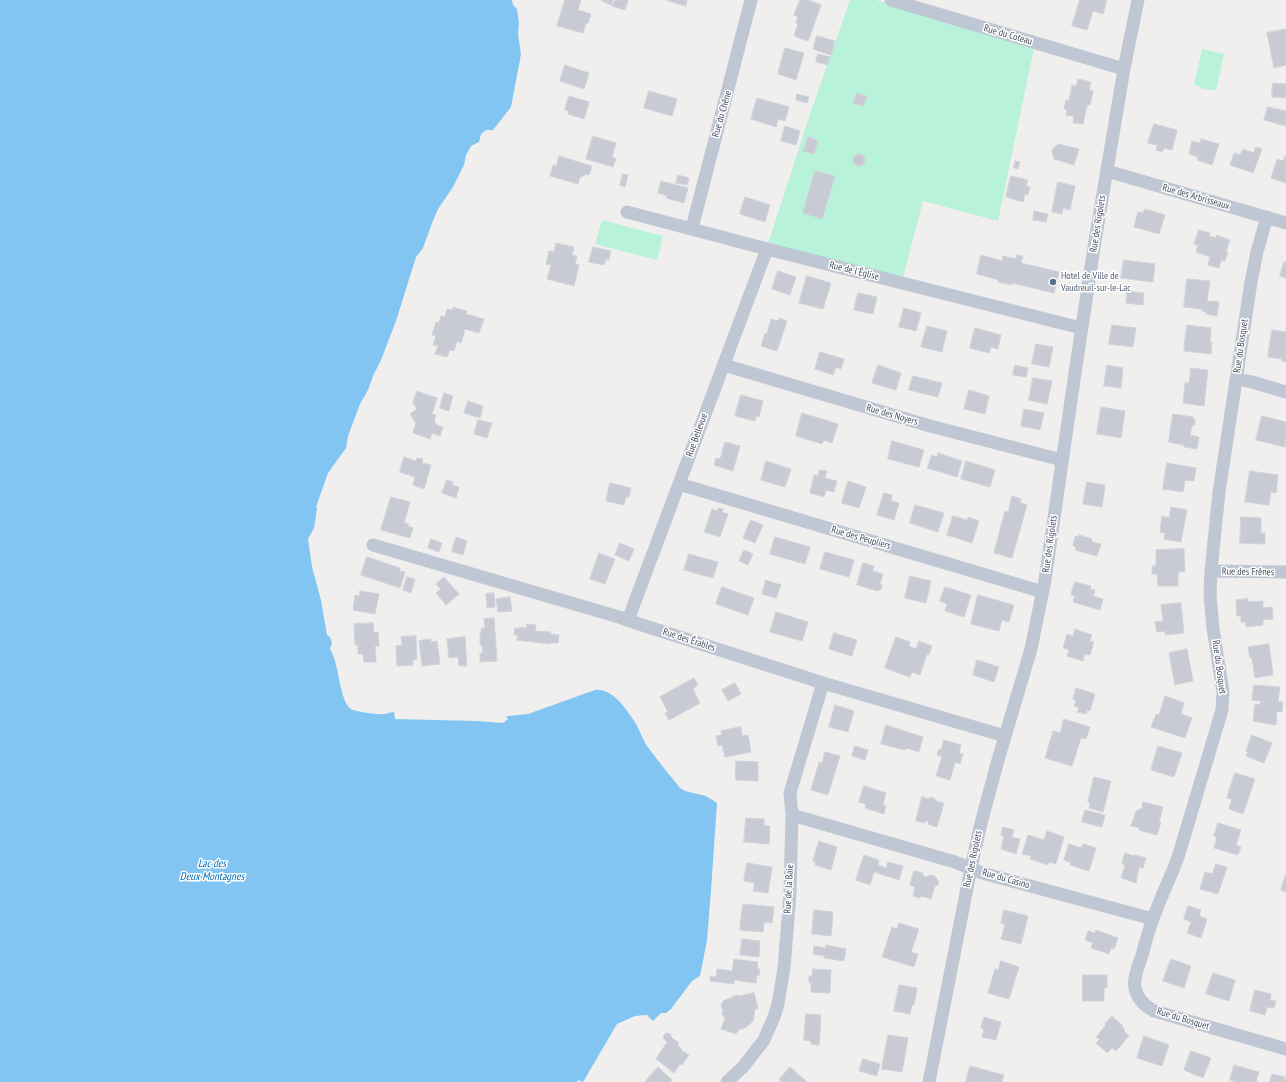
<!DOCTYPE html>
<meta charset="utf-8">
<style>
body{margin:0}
canvas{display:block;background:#f1eeee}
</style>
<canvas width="1286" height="1082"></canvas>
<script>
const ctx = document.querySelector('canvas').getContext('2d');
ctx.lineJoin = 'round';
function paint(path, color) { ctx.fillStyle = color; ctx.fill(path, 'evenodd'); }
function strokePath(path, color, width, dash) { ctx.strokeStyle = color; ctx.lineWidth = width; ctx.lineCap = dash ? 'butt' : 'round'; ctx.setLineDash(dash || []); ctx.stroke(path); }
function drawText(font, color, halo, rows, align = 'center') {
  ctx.font = font + ' "PT Sans Narrow",sans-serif'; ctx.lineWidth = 3; ctx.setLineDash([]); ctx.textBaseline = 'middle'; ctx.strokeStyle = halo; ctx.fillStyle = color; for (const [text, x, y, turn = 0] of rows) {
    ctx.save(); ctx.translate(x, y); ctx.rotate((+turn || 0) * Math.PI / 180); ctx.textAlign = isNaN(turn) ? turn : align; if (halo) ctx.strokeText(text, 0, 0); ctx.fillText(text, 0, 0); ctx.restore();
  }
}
paint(new Path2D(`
 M850,0H876L1034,48L998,221L923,201L903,277L768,244L810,114Z
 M1202,49L1224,54L1216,90L1202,89L1199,86L1194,85Z
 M602,220L663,236L657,260L595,244Z`), '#b8f2da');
paint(new Path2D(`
 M0,0H512L513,5L517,9L519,23L518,35L521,54L511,107L493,130H486L481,134L479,142L471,146L466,155L464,165L453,187L438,209L432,223L423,248L416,257L396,321L381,360L373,376L368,390L360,404L348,436L346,448L328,473L316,507L317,509L314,528L308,539L312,567L321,600L327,635L330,637L332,643L330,648C332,653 335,659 336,665C339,675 342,704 351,709C356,712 380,715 385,714C389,713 390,712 394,712L395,719L476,721L503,723L508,719L506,717L508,716L528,714L595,690C613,688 627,710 636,724C640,731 643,740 647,746C658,761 669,774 680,788L685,791L706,796L717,803L711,890L707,940L700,976L692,981L671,1009L666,1013H661L653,1021L647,1015L635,1016L617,1024L583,1082L578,1080L577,1082H0Z`), '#82c5f2');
const building = new Path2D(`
 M565,0H581L578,10L591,14L588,23H586L583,33L557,26Z
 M602,0H613L611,5L602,1Z
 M615,0H628L625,10L612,6Z
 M666,0H687L686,6Z
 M800,0H808L821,5L808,41L794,36L798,24L796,23L798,17L794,15Z
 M1080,0H1107L1103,14L1093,11L1087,30L1072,26Z
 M1286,29V65L1274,68L1267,33Z
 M817,36L835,41L831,55L813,49Z
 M785,48L804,53L796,80L778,74Z
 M818,54L830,57L827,65L816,62Z
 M565,65L589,73L584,89L560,81Z
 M1078,79L1091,82L1089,90L1093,91L1090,105H1087L1083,124L1073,123L1074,116L1066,115L1067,110L1064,109L1066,100L1069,101L1072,85L1076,86Z
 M1273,83L1286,84V98L1272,97Z
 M649,91L677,99L672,116L644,108Z
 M857,93L867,96L863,106L853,103Z
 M797,94L809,97L807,103L796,100Z
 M569,96L589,102L584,119L568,114L569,111L565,110Z
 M757,98L789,107L785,121L778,119L776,127L751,119Z
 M1268,107L1286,111V126L1264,120Z
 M1154,124L1177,130L1172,150L1164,148L1162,152L1156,150L1157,145L1148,143Z
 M785,126L800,131L796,145L781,141Z
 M593,136L616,143L612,157L616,159L613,167L586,159Z
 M808,137L818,141L814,154L803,151Z
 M1201,139L1219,144L1212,165L1197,160L1198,157L1189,154L1192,141L1200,143Z
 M1058,144L1079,149L1074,165L1054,159L1052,150Z
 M1256,147L1262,149L1253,173L1230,165L1234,153L1240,155L1243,149L1254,153Z
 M853 160a6 6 0 1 1 12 0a6 6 0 1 1-12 0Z
 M559,156L592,166L589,175L586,174L582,177H580L578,184L550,176L553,165L556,166Z
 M1285,156L1286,157V183L1271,178L1277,159L1283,161Z
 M1015,161L1020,162L1018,169L1014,168Z
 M815,171L835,176L822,219L803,213Z
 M623,174L628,175L625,187L620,185Z
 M678,175L689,178L687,185L676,183Z
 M1011,176L1028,180L1026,186L1030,187L1028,195L1025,194L1023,202L1006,197Z
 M661,181L688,188L684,203L666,198L667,196L658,193Z
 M1058,182L1075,186L1070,210L1063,208L1062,214L1052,212Z
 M745,197L770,205L765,222L740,214Z
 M1145,209L1165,215L1159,234L1134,227L1138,212L1143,213Z
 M1034,211L1048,214L1046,222L1033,220Z
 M1199,230L1210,233L1209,236L1213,237L1216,238V235L1230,240L1226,251L1228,252L1225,261L1221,260L1219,268L1208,265L1210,257L1196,252L1198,245L1194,244Z
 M556,243L574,247L572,255L577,256L575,264L579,265L574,286L547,279L551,265L546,264L549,251L554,252Z
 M593,247L611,251L609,260L606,259L604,265L589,262Z
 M981,255L1002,261L1003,256L1016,259L1017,255L1023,256L1021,263L1059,272L1054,293L1012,283V285L998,282L999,280L977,274Z
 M1124,260L1155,264L1153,282L1121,278Z
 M1284,262H1286V278L1280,276Z
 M778,271L796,277L790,295L772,289Z
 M807,276L831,283L823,309L799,303Z
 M1187,279L1210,281L1207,301L1219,302L1217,316L1206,314L1207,312L1202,311V309L1184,307Z
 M1127,291L1144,293L1143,305L1126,303Z
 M858,293L877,297L873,314L854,310Z
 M453,307L467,311L466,314L484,319L479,333L465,329L461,343L457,341L454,351L450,350L447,357L435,354L438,346L433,345L436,336L432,335L436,322L439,323L441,316L445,317L447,309L453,310Z
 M904,308L921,313L916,331L899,327Z
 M780,318L787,321L777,351L761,346L765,333L767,334L771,319L778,321Z
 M1112,325L1136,328L1133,347L1109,344Z
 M1187,325L1211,328L1210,342H1212L1211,354L1184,351Z
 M927,326L947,331L942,352L921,347Z
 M975,328L1001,335L998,349L991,347L989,353L970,348Z
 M1272,330L1286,332V362L1282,361V359L1268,357Z
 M1036,344L1053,347L1049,367L1032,364Z
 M820,352L844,359L841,369L836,367L833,375L815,369Z
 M878,365L901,373L896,390L872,383Z
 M1015,365L1028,368L1026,377L1013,375Z
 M1107,365L1123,368L1121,388L1104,386Z
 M1191,368L1208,370L1204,406L1183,403L1185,383H1189Z
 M913,376L942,383L938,397L909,390Z
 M1033,378L1052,381L1047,404L1029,400Z
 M969,390L989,396L985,414L964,409Z
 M417,391L437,398L432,414L436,415L434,421L437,425L443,427L440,436L432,433L430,439L413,433L416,423L410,414L417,409L413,403Z
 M444,393L453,396L449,411L440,408Z
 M741,395L763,401L759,417L756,416L755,421L735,416Z
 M468,401L483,406L480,418L464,413Z
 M1101,407L1125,411L1121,438L1097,434Z
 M1024,409L1044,413L1040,430L1021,426Z
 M802,413L838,424L832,443L824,440L822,444L796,436Z
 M1173,414L1193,417L1195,420V424L1192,426L1190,435L1199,437L1197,449L1184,447V445L1169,442Z
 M1262,416L1286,422L1285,447L1256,440Z
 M478,420L492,423L487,438L474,434Z
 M892,441L924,450L919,467L888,459Z
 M725,442L740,446L733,471L714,465L716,458L720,459Z
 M938,453L962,461L957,477L927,468L932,455L937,457Z
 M404,457L416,461L417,458L423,459L422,463L431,465L424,489L413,485L415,477L400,472Z
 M766,461L791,469L785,487L761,480Z
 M966,461L995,470L990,487L961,479Z
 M1167,463L1196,468L1194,481L1185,480L1183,492L1163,489Z
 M819,470L827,471L825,478L837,481L834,492L826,490L824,497L810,493L814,475L818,476Z
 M1250,471L1278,475L1276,493L1271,492L1269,505L1245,502Z
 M447,480L453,482L452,485L459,487L456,498L442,493Z
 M848,481L866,487L859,508L842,503Z
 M1087,482L1105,485L1102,507L1083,504Z
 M610,483L631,488L629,497H626L624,505L606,501Z
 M884,493L892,495L891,501L899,503L894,520L877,515Z
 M1012,496L1021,499L1020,503L1027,505L1012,558L994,553L1005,511L1008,512Z
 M391,497L410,502L404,523L409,524L408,526L413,528L410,538L381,530Z
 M915,505L944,513L938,532L910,523Z
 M1171,507L1187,510L1181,542L1164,539L1165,533L1160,532L1162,516L1169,518Z
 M718,508L723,509L722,512L728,514L720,537L704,532L712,509L717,511Z
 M953,516L967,520L968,517L979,521L972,543L947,535Z
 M1241,517L1261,518V533H1265V544L1240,543Z
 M751,520L763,525L755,543L743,538Z
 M1079,535L1092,539V542L1101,544L1097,556L1075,550L1076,547L1073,546L1075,536L1078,537Z
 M456,537L467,541L463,555L452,552Z
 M775,537L810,547L805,564L770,554Z
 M431,539L442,543L439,552L428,548Z
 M620,543L634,549L629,561L615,555Z
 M1184,549L1185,571L1178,572V586H1158L1157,574H1152V566H1156V550Z
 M744,550L753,554L748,565L739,561Z
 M825,552L854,560L849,577L820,569Z
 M599,553L615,559L605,584L590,579Z
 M689,554L718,562L713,578L684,570Z
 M367,557L400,568L399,571L405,572L400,588L361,575Z
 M863,563L874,566L873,571L883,574L880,583L882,585L881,589L878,591L857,585Z
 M910,576L931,581L926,603L905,598Z
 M407,577L415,579L411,593L403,590Z
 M444,577L459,594L446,605L436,593L441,589L436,584Z
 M766,580L781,585L776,598L762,594Z
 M1075,582L1091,586L1090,589L1095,590L1093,596L1103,599L1100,610L1073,602L1075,596L1071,595Z
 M722,587L754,598L748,615L716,604Z
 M945,587L971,595L964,617L945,611L947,604L940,601Z
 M360,591L379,594L375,614L353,610L355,595L359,596Z
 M494,593L495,607L487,608L486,594Z
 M978,595L1014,605L1009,622L1002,620L999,631L971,624Z
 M510,597L512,611L498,612L496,599Z
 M1248,599V602L1263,601V608L1272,607L1273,619L1263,620V625L1246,627V622H1241V616H1237L1236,600Z
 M1181,603L1184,633L1165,635V631L1157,632L1155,622L1163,621L1161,605Z
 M776,612L808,622L802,641L770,632Z
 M494,618L497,661L480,662V653H483L482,646L480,644V635L482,628H485L484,619Z
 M373,623L374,633L378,632L379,646H375L376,662H364L363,654H358V645H355L354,624Z
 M527,624L536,625L535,631L551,632L550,634L559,635L558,643H550V644L517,640L518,635H514L515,628L519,629V627L526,628Z
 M1075,629L1092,635L1090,641L1094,642L1090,655L1085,654L1083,661L1067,656L1069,650L1063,648L1067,634L1073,636Z
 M834,633L857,640L852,656L829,649Z
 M416,636L417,659L413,660V665L397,666L396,646L402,645L401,637Z
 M465,637L467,666H459L458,657L449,658L447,639Z
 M896,637L910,642L909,646L916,649L919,641L932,646L929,655L927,654L920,675L912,672L910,677L885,668Z
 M431,639V642L437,641L440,664L422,666L419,641Z
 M1269,644L1273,675L1255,678L1252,658H1250L1248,647Z
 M1187,649L1193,681L1175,685L1169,653Z
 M977,660L999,667L994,682L973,675Z
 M694,678L698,685L693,689L700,703L669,720L665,713L668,712L660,697Z
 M735,683L741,694L728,701L722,690Z
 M1254,685L1280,687L1278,702H1283L1282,712L1277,711L1276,725L1253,721L1255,704L1260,705L1261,701L1252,700Z
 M1076,688L1095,694L1090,711L1087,710L1086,714L1077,712L1079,708L1074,706L1076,700L1073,699Z
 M1165,696L1184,703L1181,714L1192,718L1185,738L1151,727L1156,714L1159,715Z
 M835,705L854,711L848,732L829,727Z
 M1064,719L1090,727L1086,739L1081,738L1072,766L1045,758L1053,731L1060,733Z
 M886,725L923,737L919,752L906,748L905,750L881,744Z
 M741,727L742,736L748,735L751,752L725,757L722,745L718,746L716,736L722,735L721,731Z
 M1252,735L1272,743L1264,763L1246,756L1248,752L1246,751Z
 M944,740L961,745L959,753L963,754L960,764L955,762L950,780L936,776L942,757L937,755L939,749L941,750Z
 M855,746L868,750L865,760L852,756Z
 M1158,746L1182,753L1174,777L1151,770Z
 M825,752L840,756L828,795L811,790L819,762L822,763Z
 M736,761L758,762V781L736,780Z
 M1235,773L1255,779L1243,814L1229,809L1232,799L1227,798Z
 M1094,777L1111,781L1103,812L1089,808L1090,803L1088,802Z
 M864,786L886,793L883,805L886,806L884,814L865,808L866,804L859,802Z
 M922,797L929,799L930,797L934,798L936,801L944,803L937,827L928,824L929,822L927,821L926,820L925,823L916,821Z
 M1143,802L1163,807L1159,822H1161L1157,835L1139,830L1140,828L1131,826L1136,811L1142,808Z
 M1085,810L1105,815L1102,827L1082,822Z
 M746,818L764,819V826H770L769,844L744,842Z
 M1218,823L1241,830L1236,845L1241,847L1238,855L1214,848L1217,837L1214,836Z
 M1003,827L1014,830L1012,837L1020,839L1016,854L1001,849L1004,836L1001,835Z
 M1047,831L1064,837L1056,864L1049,862L1048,865L1030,859L1031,856L1022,854L1028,835L1044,840Z
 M819,841L837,847L831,870L815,865L816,862L813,861Z
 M1069,844L1081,848L1083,844L1096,848L1089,871L1070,865L1071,863L1064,860Z
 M1125,853L1134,856L1135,855L1146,858L1143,868L1139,867L1136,883L1121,878L1125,865L1122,864Z
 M864,855L879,860L878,865L886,868L888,862L903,866L899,880L874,872L870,885L856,880Z
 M747,863L772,867L768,893L753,891L755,883L744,881Z
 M1216,864L1227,867L1218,894L1200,889L1205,872L1212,874Z
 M914,871L923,873V876L927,877L930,875L935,876L939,882L938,885L935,886L931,899L921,896L920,898L913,896L915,887L910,885Z
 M1286,874V892L1281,890Z
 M743,904L774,907L772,923L764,922L763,932L740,930Z
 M1188,906L1201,910L1199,916L1207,919L1201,938L1187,933L1191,922L1184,919Z
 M814,910L833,912L831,936L812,934Z
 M1004,910L1028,916L1021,944L1001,939L1005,924L1001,923Z
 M899,923L919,929L911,952L918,954L914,967L882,957L892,927L897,929Z
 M1096,930L1118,938L1114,949L1111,948L1109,954L1091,948L1093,943L1085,940L1088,931L1095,933Z
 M742,939L760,941L759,957L740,955Z
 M826,945L846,949L844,961L824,958L825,956L813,954L814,946L825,948Z
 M734,959L758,962L757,969H760L759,975H757L756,983L734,980V984L710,981V976L716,977L717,969L732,971Z
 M1171,959L1191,966L1184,988L1163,981Z
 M1001,961L1019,967L1009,999L988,993L995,969L998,970Z
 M813,969L831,970L830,993L811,992V983H809V976H812Z
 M1213,973L1235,980L1229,1001L1206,994Z
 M1083,975H1107V988H1104V1001H1083Z
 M899,985L917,988L914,1005H912L910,1014L894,1011Z
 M1255,990L1271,994L1270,1000L1276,1001L1274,1008L1267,1007L1265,1015L1250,1011Z
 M754,993L758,1009H755L753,1021L750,1024L743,1029H739L736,1034L721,1029L725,1018L722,1013L723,1010L721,1006L723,1001L737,995L739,996Z
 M806,1014L821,1015L819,1045L811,1044V1041L804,1040Z
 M1112,1016L1123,1026L1122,1027L1125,1030L1124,1031L1129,1036L1116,1051L1112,1048L1107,1053L1096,1043L1100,1039L1096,1037L1106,1025L1105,1024Z
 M984,1017L1001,1022L996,1040L982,1037L984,1029L981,1028Z
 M667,1033L670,1034L672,1038L679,1043L677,1045L681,1048V1050L689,1055L682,1065L680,1064L674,1073L656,1059L667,1042L663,1038L664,1035Z
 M888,1035L908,1038L902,1072L882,1069Z
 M1144,1036L1169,1045L1162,1066L1137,1058Z
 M1191,1051L1211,1058L1203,1078L1184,1070Z
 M863,1059L880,1064L877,1076L859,1071Z
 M1234,1065L1259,1072L1256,1082H1237L1230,1080Z
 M970,1066L1004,1075L1002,1082H966Z
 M658,1067L672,1080L670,1082H645Z
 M790,1067L807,1082H782L779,1080Z
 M1272,1074L1285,1077L1284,1080H1286V1082H1270Z`);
paint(building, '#c9cbd4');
strokePath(building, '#d1d2da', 1);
strokePath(new Path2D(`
 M891,0L1124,69
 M1107,171L1286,223
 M627,212L767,249L1081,328
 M1267,217L1257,252L1251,282L1219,492L1211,571L1210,595L1213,628L1223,692L1222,710L1179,854C1173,873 1163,891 1156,911C1150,925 1146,940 1142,955C1139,965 1133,977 1135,988C1137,999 1145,1006 1154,1011L1286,1049
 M692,228L751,0
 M724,365L930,426L1062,460
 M1237,379L1252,382L1286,392
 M679,484L1043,592
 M373,545L619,617L639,624L823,683L1005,736
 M1211,571L1286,572
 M628,620L767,249
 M792,815L955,862L982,873L1153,919
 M727,1082L743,1067L764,1040L774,1017L778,1004L784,968L790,894L792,815L790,793L823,683
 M929,1082L971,868L980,827L998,760L1031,649L1045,580L1075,373L1095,241L1124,69L1138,0`), '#c0c7d4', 13);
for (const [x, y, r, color] of [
 [1053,282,4,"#5c6f8a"]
]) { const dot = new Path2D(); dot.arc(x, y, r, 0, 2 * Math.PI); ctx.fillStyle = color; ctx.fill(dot); strokePath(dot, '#fff', 1.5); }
drawText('10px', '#454d5d', '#fff', [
 ["Rue du Coteau",1008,35,16],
 ["Rue du Chêne",722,114,-74],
 ["Rue des Arbrisseaux",1196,197,16],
 ["Rue des Rigolets",1098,224,-81],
 ["Rue de l'Église",854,271,14],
 ["Rue du Bosquet",1241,346,-82],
 ["Rue des Noyers",892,415,16],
 ["Rue Bellevue",697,435,-70],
 ["Rue des Peupliers",861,538,16],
 ["Rue des Rigolets",1050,544,-82],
 ["Rue des Frênes",1248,572,1],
 ["Rue des Érables",689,640,18],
 ["Rue du Bosquet",1219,667,82],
 ["Rue des Rigolets",973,859,-78],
 ["Rue du Casino",1006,879,16],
 ["Rue de la Baie",789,889,-87],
 ["Rue du Bosquet",1183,1019,17]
]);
drawText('10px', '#4e5e75', '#fff', [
 ["Hotel de Ville de",1061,276],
 ["Vaudreuil-sur-le-Lac",1061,288]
], 'left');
drawText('italic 11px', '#026bb3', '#fff', [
 ["Lac des",212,864],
 ["Deux-Montagnes",212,877]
]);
</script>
